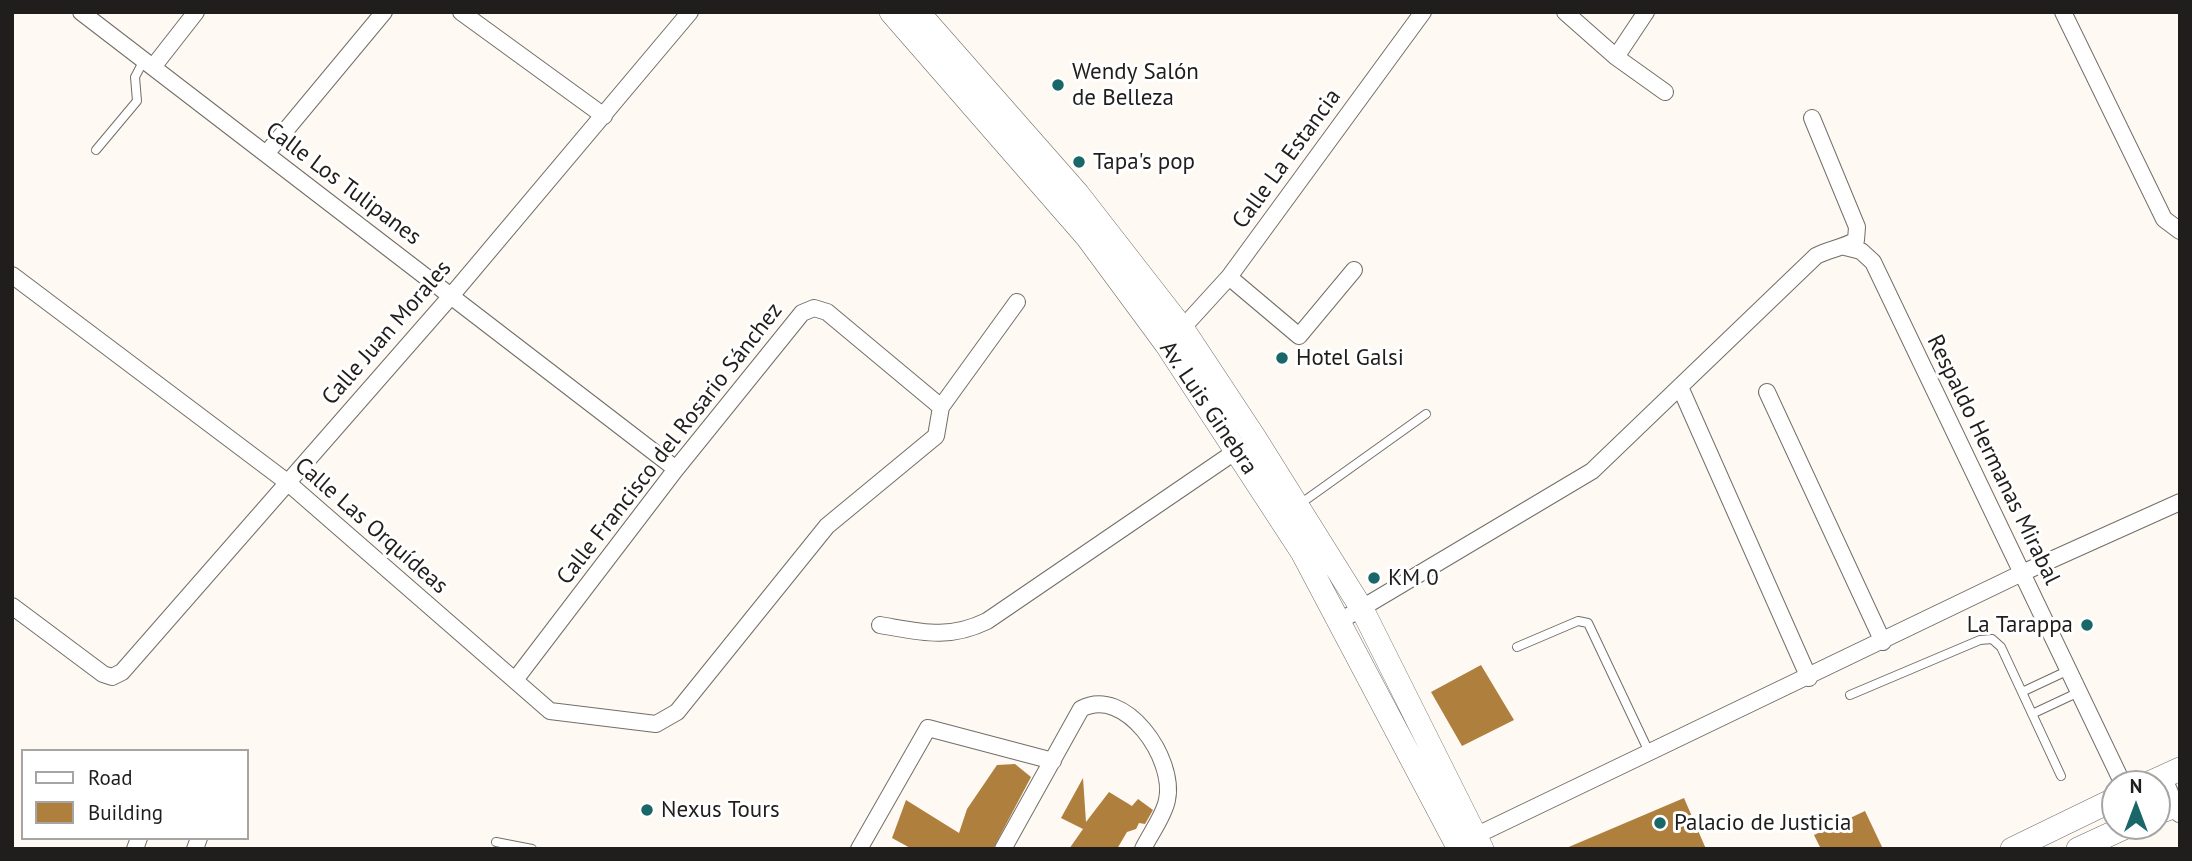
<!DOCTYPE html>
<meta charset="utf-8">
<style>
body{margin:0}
#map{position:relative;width:2192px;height:861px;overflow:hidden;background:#fef9f2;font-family:"PT Sans",sans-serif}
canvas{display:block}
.frame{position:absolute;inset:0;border:14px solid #201e1c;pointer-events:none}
.legend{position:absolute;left:21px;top:749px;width:228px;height:91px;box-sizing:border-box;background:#fff;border:2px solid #a6a5a4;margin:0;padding:9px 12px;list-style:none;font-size:21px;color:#201e1c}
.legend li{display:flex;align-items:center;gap:14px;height:35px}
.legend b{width:35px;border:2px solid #a6a5a4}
.north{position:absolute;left:2101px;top:770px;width:70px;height:70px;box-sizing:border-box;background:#fff;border:2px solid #a6a5a4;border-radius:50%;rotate:0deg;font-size:19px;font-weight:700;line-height:28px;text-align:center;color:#201e1c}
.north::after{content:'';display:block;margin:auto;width:24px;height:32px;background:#196768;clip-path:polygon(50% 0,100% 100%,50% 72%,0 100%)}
</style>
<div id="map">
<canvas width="2192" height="861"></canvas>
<div class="frame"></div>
<ul class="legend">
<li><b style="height:9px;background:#fff"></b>Road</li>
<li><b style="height:19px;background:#af7f3e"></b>Building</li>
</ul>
<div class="north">N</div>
</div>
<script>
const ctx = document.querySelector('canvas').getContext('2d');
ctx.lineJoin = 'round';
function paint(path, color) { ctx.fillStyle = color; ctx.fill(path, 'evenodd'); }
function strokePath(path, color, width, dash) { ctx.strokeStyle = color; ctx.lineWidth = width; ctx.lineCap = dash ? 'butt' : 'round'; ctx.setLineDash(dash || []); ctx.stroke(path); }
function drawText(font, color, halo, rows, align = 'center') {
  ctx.font = font + ' "PT Sans",sans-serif'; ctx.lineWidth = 6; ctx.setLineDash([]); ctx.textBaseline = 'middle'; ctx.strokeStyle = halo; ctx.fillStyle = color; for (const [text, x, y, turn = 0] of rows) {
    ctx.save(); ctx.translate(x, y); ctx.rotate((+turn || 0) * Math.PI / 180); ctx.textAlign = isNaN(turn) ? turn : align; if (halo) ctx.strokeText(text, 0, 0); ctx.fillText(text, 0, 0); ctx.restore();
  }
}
paint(new Path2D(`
 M1481,665L1514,720L1462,746L1431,692Z
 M1015,764L1031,777L993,849H912L892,838L906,800L959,833L967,809L997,765Z
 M1083,778L1086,822L1109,792L1132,806L1138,799L1153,810L1145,824L1139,823L1136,829L1127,832L1117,849H1069L1083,829L1061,818Z
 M1684,798L1706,849H1564Z
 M1865,811L1883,849H1821L1814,835Z`), '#af7f3e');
const lane = new Path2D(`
 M96,150L137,101L135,77L144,60
 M1300,504L1426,414
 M1517,647L1578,621L1588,623L1650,754
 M2022,692L2069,670
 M1850,695L1980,640L1992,639L2001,647L2061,776
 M2032,714L2079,692
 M496,842L532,849`);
const street = new Path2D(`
 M81,12L676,469
 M461,12L604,116
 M1565,12L1616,57L1665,92
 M2063,12L2164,219L2180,231
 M1616,57L1646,12
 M153,67L196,12
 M266,154L384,12
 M1845,247L1861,251L1873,262L2123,784
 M12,275L287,482L550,711L656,724L677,712L827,526L936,436L941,407
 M1229,277L1299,336L1354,270
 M1176,335L1229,277L1423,12
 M1680,387L1809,678
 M1767,392L1883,642
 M12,606L103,674L112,677L122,672L451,296L690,12
 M1340,621L1592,471L1816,256C1829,249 1843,248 1856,240L1857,227L1812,118
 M880,625C921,632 948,640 987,621L1242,447
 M515,680L676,469L802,313L814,308L827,312L941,407L1017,302
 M2163,776L2179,814
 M1475,836L2022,573L2180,502
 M135,849L139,838
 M195,849L199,838
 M859,849L928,728L1053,761
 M1003,849L1081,709C1125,685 1176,759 1167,800C1164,816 1150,834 1143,849`);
const secondary = new Path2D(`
 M891,12L1087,237L1166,344L1302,552L1459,849
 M918,12L1078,194L1183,329L1255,438L1362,609L1482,849
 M2147,784L2180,769
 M2157,813L2180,804
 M2012,849L2115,799
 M2078,849L2128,826`);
strokePath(lane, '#736e69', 10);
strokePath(street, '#736e69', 18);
strokePath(secondary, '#736e69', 24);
strokePath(lane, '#fff', 8);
strokePath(street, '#fff', 16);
strokePath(secondary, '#fff', 23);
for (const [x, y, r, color] of [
 [1058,85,7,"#196768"],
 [1079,162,7,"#196768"],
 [1282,358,7,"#196768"],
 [1374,578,7,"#196768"],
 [2087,625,7,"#196768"],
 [647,810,7,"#196768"],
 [1660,823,7,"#196768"]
]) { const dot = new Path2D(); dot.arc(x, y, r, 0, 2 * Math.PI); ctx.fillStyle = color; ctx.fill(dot); strokePath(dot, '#fff', 2.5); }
drawText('23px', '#201e1c', '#fff', [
 ["Wendy Salón",1072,72],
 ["de Belleza",1072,98],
 ["Tapa's pop",1093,162],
 ["Hotel Galsi",1296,358],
 ["KM 0",1388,578],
 ["La Tarappa",2073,625,"right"],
 ["Nexus Tours",661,810],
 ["Palacio de Justicia",1674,823]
], 'left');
drawText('23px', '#201e1c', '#fff', [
 ["Calle La Estancia",1287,159,-54],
 ["Calle Los Tulipanes",343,184,37],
 ["Calle Juan Morales",387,333,-49],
 ["Av. Luis Ginebra",1208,408,56],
 ["Calle Francisco del Rosario Sánchez",670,444,-52],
 ["Respaldo Hermanas Mirabal",1993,460,64],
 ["Calle Las Orquídeas",371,526,41]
]);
</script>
